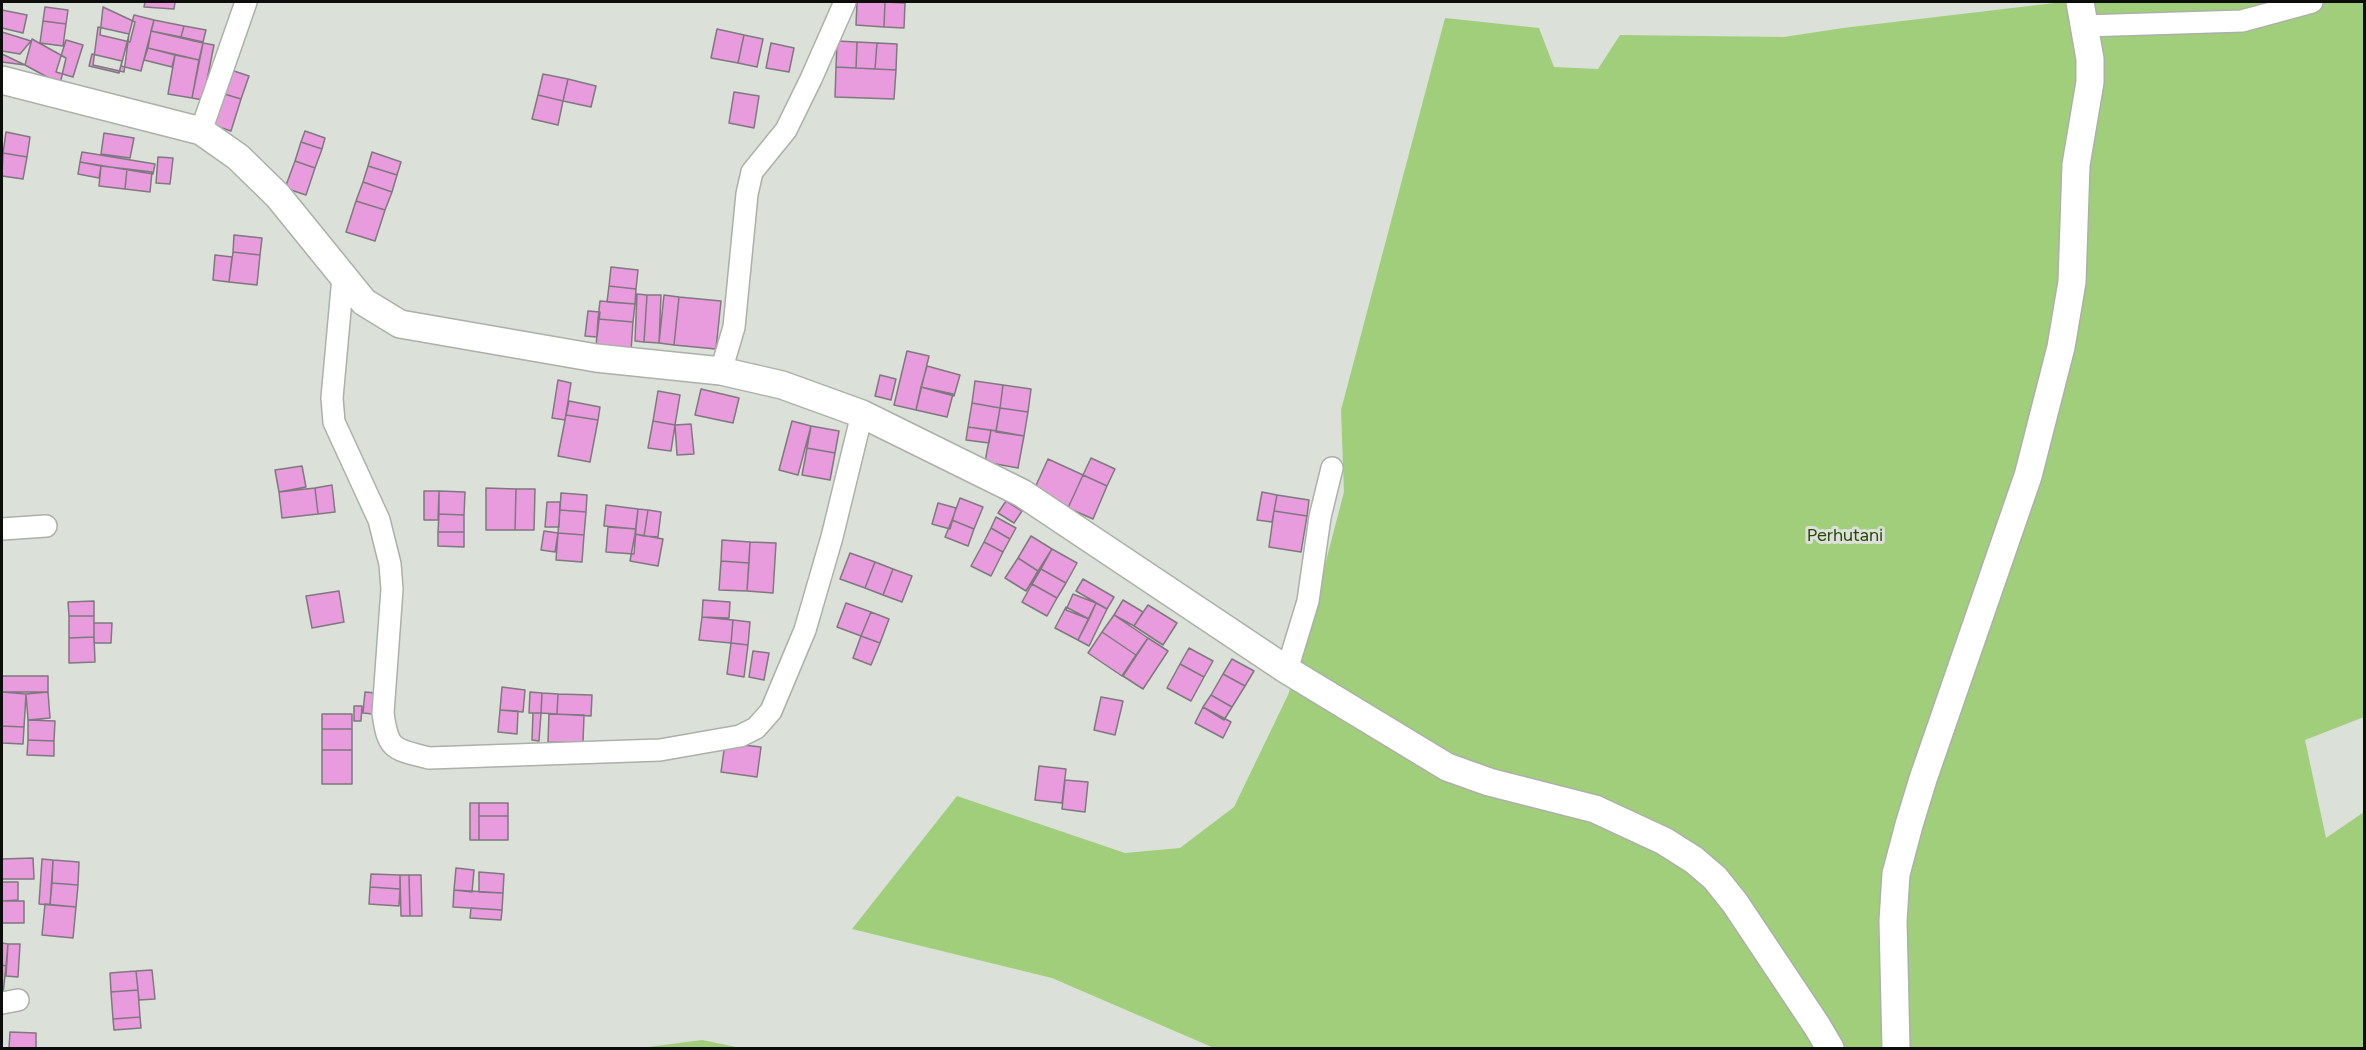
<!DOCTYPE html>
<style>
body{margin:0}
#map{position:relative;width:2366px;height:1050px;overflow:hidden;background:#dbe0d8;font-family:Figtree,sans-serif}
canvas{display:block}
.frame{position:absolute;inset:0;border:3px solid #0c0e0b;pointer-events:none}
</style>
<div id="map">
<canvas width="2366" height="1050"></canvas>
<div class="frame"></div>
</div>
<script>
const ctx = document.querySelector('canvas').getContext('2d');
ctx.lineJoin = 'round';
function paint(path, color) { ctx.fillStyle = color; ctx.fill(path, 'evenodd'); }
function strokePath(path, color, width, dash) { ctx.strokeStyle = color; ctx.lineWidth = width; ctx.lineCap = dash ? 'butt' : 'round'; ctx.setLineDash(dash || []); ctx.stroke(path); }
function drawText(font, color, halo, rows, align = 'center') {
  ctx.font = font + ' Figtree,sans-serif'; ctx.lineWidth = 6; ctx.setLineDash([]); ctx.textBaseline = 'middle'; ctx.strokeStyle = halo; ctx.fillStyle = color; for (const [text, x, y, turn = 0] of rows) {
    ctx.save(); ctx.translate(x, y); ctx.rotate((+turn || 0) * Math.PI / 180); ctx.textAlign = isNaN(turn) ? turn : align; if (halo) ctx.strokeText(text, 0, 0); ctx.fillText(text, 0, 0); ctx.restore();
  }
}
paint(new Path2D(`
 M2063,2H2364V717L2305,740L2326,838L2364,812V1048H1214L1052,978L852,929L957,796L1125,853L1180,848L1234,807L1288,695L1308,630L1344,492L1341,410L1445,18L1539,28L1554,67L1598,69L1620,35L1784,37L1843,28Z
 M702,1040L741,1048H639H641Z`), '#a1ce7a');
const building = new Path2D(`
 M145,2H175L174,9L144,7Z
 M857,2H885L884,27L856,25Z
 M885,2L905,3L904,28L884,27Z
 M45,7L68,10L66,24L43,21Z
 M103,7L135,22L130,42L100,35Z
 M2,10L27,15L23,33L2,28Z
 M134,15L154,20L141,71L121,66Z
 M154,20L184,26L181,37L151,31Z
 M43,21L66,24L63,46L40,43Z
 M184,26L206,30L203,42L181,37Z
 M98,27L129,34L124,72L93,65Z
 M717,29L744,35L738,63L711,58Z
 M151,31L203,43L199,60L148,48Z
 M2,32L31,41L20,54L2,51Z
 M744,35L763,39L757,67L738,63Z
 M32,39L66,58L60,84L25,65Z
 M66,40L83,45L73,77L56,72Z
 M837,41L857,42L856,68L836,67Z
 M857,42L877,43L875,69L856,68Z
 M203,43L214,45L203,100L192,98Z
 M771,43L794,48L789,72L766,68Z
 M877,43L897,44L896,70L875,69Z
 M148,48L175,55L172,67L144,60Z
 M2,54L25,65L2,62Z
 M92,54L122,61L119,73L89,66Z
 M175,55L199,60L192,98L168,94Z
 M836,67L896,70L894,99L835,97Z
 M228,69L249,76L241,99L221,93Z
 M543,74L568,79L563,101L538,95Z
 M568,79L596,86L591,107L563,101Z
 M734,92L759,96L754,128L729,123Z
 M221,93L241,99L231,131L210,124Z
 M538,95L563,101L558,125L532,119Z
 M305,131L325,138L322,149L301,142Z
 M6,132L30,137L27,157L3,153Z
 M104,133L134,138L130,158L101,154Z
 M301,142L322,149L315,168L295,161Z
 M82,152L155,164L153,174L80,162Z
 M372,152L401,162L397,175L368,166Z
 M3,153L27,157L23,179L2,176Z
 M158,157L173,158L170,184L156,183Z
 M295,161L315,168L306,195L285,188Z
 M80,162L101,166L99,178L78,174Z
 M101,166L127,169L125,189L99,186Z
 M368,166L397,175L392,192L363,182Z
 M127,169L152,172L150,192L125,189Z
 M363,182L392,192L385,210L356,201Z
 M356,201L385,210L375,241L346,232Z
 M234,235L262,238L260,255L233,252Z
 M233,252L260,255L257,285L229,282Z
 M215,255L232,257L229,282L213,280Z
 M611,267L638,270L636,289L609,286Z
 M609,286L636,289L635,304L607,302Z
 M637,294L647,295L644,342L635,341Z
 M647,295H661L659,343L644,342Z
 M664,295L679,297L674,345L659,343Z
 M679,297L721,301L716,349L674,345Z
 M600,301L635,304L633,322L598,319Z
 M588,311L600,312L597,337L585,336Z
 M598,319L633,322L631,351L596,348Z
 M907,351L929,356L916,410L894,405Z
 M927,366L960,375L954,396L921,387Z
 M880,375L896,379L891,400L875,396Z
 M558,380L571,383L565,420L552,418Z
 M975,381L1003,385L1000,408L972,403Z
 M1003,385L1031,389L1028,412L1000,408Z
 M921,387L953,394L947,417L916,410Z
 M701,389L739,398L733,423L695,415Z
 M658,391L680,395L675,425L653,421Z
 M569,401L600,407L598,420L566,415Z
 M972,403L1000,408L996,431L968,427Z
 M1000,408L1028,412L1024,436L996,432Z
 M566,415L598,420L590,462L558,456Z
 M653,421L675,425L671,451L648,448Z
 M792,421L811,426L798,475L779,470Z
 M691,424L694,454L677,455L675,425Z
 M811,426L839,431L835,453L807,448Z
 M968,427L991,430L989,443L966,440Z
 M991,430L1024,436L1018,468L985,462Z
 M807,448L835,453L830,480L802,475Z
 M1091,458L1115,469L1107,486L1083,475Z
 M1048,459L1083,475L1068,508L1033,492Z
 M302,466L306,487L279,492L275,470Z
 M1083,475L1107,486L1093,519L1068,508Z
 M332,485L335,512L318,514L315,488Z
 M315,488L318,514L282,518L279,492Z
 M486,488L516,489L515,530H486Z
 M516,489H535L534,530H515Z
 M424,491H439L438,520H424Z
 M439,491L465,492L464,515L439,514Z
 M1262,492L1277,495L1272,522L1257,520Z
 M561,493L587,495L586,512L560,510Z
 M1277,495L1309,500L1307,516L1274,511Z
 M960,498L983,507L974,529L952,520Z
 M1006,501L1022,511L1014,523L998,513Z
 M547,502H560L559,527H545Z
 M938,503L956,508L950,529L932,524Z
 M606,505L638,509L636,529L604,526Z
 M638,509L648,510L644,536L635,534Z
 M560,510L586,512L584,535L558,533Z
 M648,510L661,512L658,537L644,536Z
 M1274,511L1307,516L1301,552L1269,547Z
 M439,514L464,515V532H438Z
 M996,517L1016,528L1010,539L991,528Z
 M952,520L974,529L968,546L945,537Z
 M608,527L636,529L634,554L606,552Z
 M991,528L1010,539L1003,552L984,542Z
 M544,531L558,533L555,552L541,550Z
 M438,532H464V547L438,546Z
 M558,533L584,535L582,562L556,560Z
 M635,534L663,539L658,566L630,561Z
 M1031,536L1052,549L1038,571L1018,558Z
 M722,540L750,542L749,563L721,561Z
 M750,542L776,543L773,593L747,591Z
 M984,542L1003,552L991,576L971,566Z
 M1052,549L1077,563L1066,583L1041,569Z
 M850,553L875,562L865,588L840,579Z
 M1018,558L1038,571L1026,591L1005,578Z
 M721,561L749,563L747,591L719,590Z
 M875,562L893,569L883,595L865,588Z
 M893,569L912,576L902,602L883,595Z
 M1041,569L1066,583L1057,598L1032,584Z
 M1083,579L1114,597L1107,609L1076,591Z
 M1032,584L1057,598L1047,616L1022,602Z
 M339,591L344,622L312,628L306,596Z
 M1073,594L1096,603L1089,619L1066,610Z
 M703,600L730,602L729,618L702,617Z
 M1123,600L1143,612L1134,626L1114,615Z
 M94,601V616H69L68,602Z
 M846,603L871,612L861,636L837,627Z
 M1096,603L1107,609L1089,646L1078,640Z
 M1148,605L1177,623L1163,645L1134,626Z
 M1066,607L1089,619L1078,640L1055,628Z
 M871,612L889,619L880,643L861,636Z
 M1114,615L1148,638L1136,655L1102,632Z
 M69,616H94V637L69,638Z
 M702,617L733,620L731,643L699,640Z
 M733,620L750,622L748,645L731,643Z
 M94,623H112L111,643H94Z
 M1102,632L1136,655L1122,676L1088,653Z
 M861,636L880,643L871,665L853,658Z
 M94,637L95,662L69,663V638Z
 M1148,638L1168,651L1143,689L1123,676Z
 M731,643L748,645L744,677L727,674Z
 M1189,648L1213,661L1204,677L1180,664Z
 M753,651L769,653L764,680L749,677Z
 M1232,659L1254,671L1245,686L1223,674Z
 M1180,664L1204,677L1191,701L1167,688Z
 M1223,674L1245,686L1232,707L1211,695Z
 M2,676H48V692H2Z
 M502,687L525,690L523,712L500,710Z
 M2,692L26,694L24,727L2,726Z
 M48,692L50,718L28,720L26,694Z
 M365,692L375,693L373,714L363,713Z
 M530,692L542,693L541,713H529Z
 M542,693L558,694L557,714L541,713Z
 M558,694L592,695L591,716L557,714Z
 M1211,695L1232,707L1224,720L1203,707Z
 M1101,697L1123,701L1115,735L1094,730Z
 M354,706H362L361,721H354Z
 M1203,707L1231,722L1223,738L1195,723Z
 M500,710L518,711L517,734L498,732Z
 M533,713H541L539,741L532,740Z
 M322,714H352V729H322Z
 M549,714L584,715L583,743L548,742Z
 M28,720L55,721L54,741L28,740Z
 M2,726L24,727L23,744L2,743Z
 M322,729H352V750H322Z
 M28,740L54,741V756L27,755Z
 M725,743L761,747L757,777L721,772Z
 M322,750H352V784H322Z
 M1039,766L1066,769L1062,803L1035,800Z
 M1065,780L1088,782L1085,812L1062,809Z
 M470,803H479V840H470Z
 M479,803H508V816H479Z
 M479,816H508V840H479Z
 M33,858L34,879H2V859Z
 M42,859L53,860L50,905L39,904Z
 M53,860L79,862L78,885L52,883Z
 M456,868L474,870L472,892L454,890Z
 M479,872L504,874L503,893L479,892Z
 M371,874L400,875V889L370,887Z
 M400,875H409L410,916H401Z
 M409,875H421L422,916H410Z
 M2,882H18V900L2,901Z
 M52,883L78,885L76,907L50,905Z
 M370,887L400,889L399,906L369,904Z
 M454,890L503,893L502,910L453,907Z
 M2,901H24V923H2Z
 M45,904L76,907L73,938L42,935Z
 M471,908L502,910L501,920L470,918Z
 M2,943L8,944L6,966L2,965Z
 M8,944H20L18,977L6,976Z
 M2,965L6,966L3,994H2Z
 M152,970L155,999L139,1000L136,971Z
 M136,971L138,990L111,992L110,973Z
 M138,990L140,1017L113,1019L111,992Z
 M140,1017L141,1028L114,1030L113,1019Z
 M10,1032L36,1033V1048H9Z`);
paint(building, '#e99cdd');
strokePath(building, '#7f787e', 1.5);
const minor = new Path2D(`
 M2084,26L2242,21L2312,2
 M201,131L246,2
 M343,277L332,398L334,422L379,520L390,564L392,589L383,713C388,751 394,749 429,758L660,750L740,736L756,728L771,711L805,630L832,537L862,414
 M721,371L734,327L747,194L752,172L786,130L811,79L845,2
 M2,529L46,526
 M1287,670L1308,601L1320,517L1332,468
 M2,1003L18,1000`);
const tertiary = new Path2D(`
 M2,80L201,131L238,157L278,196L364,302L400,324L596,358L721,371L782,385L862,414L1022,493L1287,670L1447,767L1489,782L1595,809L1664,841L1694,860L1715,878L1735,903L1817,1026L1830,1048
 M1896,1048L1893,921L1896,874L1909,825L1923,779L2028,476L2061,347L2072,282L2076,165L2090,82V59L2080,2`);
strokePath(minor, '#abb0a8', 24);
strokePath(tertiary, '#abb0a8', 30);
strokePath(minor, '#fff', 21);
strokePath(tertiary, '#fff', 27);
drawText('18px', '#2a4608', '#dbe0d8', [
 ["Perhutani",1845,536]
]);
</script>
